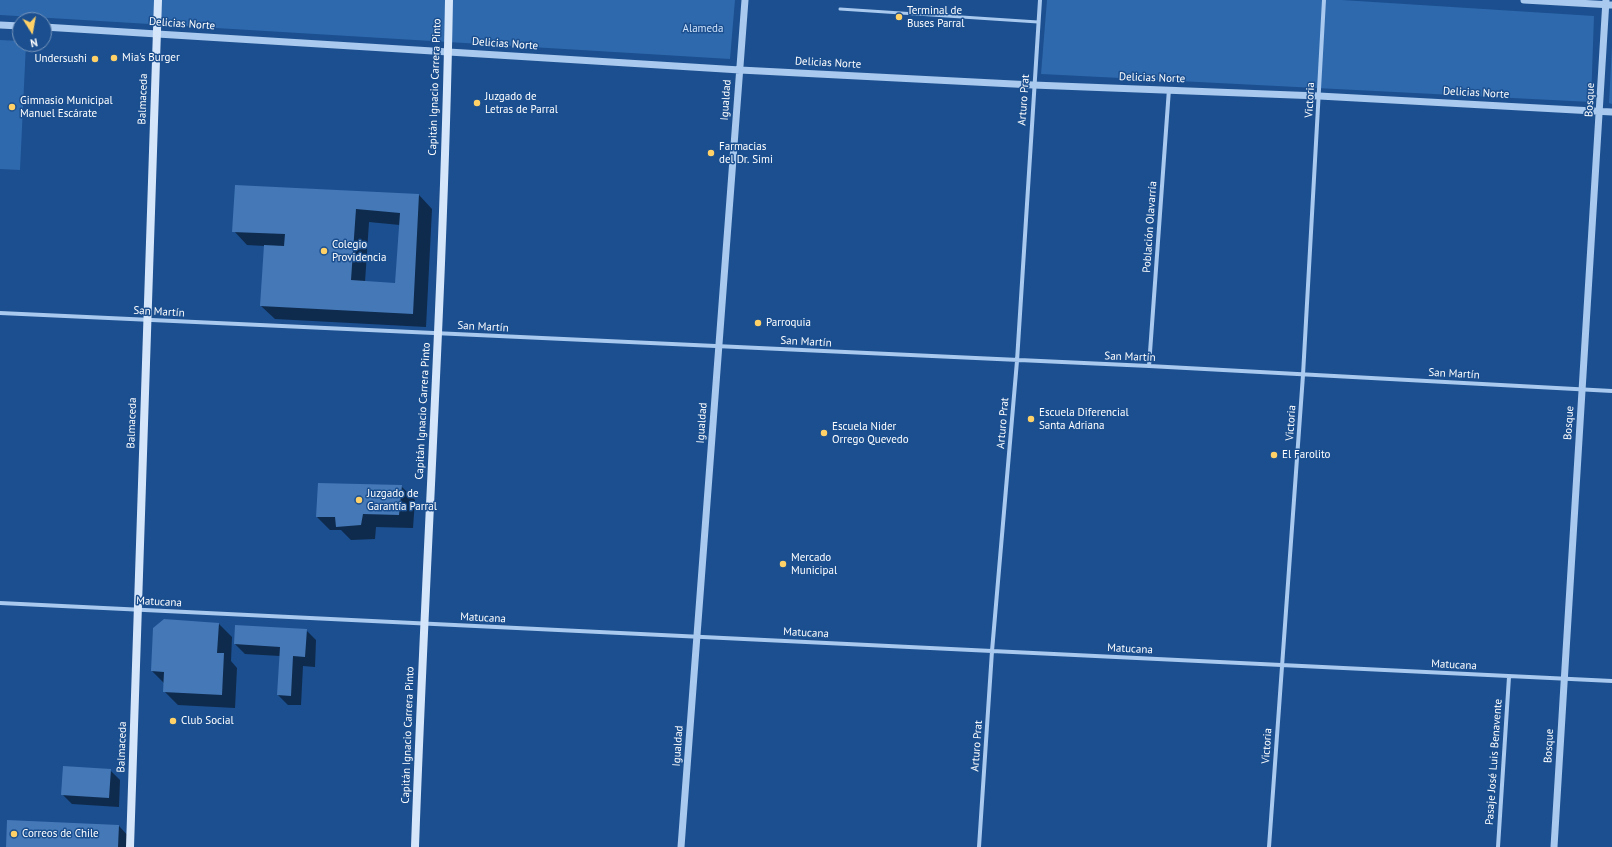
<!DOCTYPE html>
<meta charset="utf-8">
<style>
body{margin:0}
#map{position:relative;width:1612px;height:847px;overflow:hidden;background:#1b4f8f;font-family:"PT Sans",sans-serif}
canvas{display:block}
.north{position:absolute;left:12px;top:12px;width:40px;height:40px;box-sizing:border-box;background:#1b4f8f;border:1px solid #7695bc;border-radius:50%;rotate:169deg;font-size:11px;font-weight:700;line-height:16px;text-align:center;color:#fff}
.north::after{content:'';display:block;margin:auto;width:14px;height:18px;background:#ffd166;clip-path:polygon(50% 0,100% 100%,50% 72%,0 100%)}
</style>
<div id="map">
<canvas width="1612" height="847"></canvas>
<div class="north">N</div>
</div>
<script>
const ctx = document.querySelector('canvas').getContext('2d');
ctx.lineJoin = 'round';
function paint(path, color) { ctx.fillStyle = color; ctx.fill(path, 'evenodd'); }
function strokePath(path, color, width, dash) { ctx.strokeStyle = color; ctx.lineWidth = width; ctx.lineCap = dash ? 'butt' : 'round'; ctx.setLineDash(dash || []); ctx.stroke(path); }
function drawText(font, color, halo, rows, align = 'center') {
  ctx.font = font + ' "PT Sans",sans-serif'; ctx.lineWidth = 3; ctx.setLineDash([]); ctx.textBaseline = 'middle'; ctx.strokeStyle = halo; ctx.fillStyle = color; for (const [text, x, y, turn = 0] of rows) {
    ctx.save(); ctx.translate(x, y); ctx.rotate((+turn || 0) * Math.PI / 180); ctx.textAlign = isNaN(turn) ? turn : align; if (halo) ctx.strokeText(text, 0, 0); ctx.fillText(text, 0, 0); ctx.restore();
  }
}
paint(new Path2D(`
 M0,0H735L730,59L0,15Z
 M1047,0H1342L1594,16L1591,102L1041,74Z
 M0,40L20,41V44H26L20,170L0,169Z
 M1612,46V104L1609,103Z`), '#2e69ad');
paint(new Path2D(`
 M419,195L432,209L426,327L275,319L261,306L265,246L247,245L234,231ZM369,222L400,225L396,284L365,282Z
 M401,486L415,500L413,528L376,527L375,539L351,540L341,530H330L317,517Z
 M219,624L232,637L231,661L237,668L235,708L178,705L164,691V683L152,671Z
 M306,630L316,640L315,667L303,666L301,705H288L278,695L280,656L245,654L235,644Z
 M110,770L120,780L119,807L72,804L62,794Z
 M119,826L132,840V847H7Z`), '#0007');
paint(new Path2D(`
 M235,185L419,194L413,314L260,306L264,245L284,246L285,234L232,232ZM356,209L400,213L395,283L351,280Z
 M318,483L402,485L399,515L363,514L361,525L336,527L335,517H316Z
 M164,619L219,623L217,653H224L222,695L163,692L164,672L151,671L153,628Z
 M235,625L307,629L305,657L293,656L291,696L277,695L280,647L234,644Z
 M63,766L111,769L109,798L61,795Z
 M7,820L119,825L118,847H6Z`), '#4478b7');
strokePath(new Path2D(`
 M840,9L1038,22`), '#a9c9ee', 3);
strokePath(new Path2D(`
 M0,313L1149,366L1612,391
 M1149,366L1169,89
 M0,603L1612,681
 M979,847L992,651L1017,361L1040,0
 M1269,847L1303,375L1324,0
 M1498,847L1509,677`), '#a9c9ee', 4);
strokePath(new Path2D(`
 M1524,0L1612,5
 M0,25L20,26
 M44,27L740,70L1033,85L1319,96L1612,112
 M681,847L745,0
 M1554,847L1606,0`), '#a9c9ee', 7);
strokePath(new Path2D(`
 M130,847L158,0
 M415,847C425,565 444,283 449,0`), '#d6e6fa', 8);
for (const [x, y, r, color] of [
 [899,17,4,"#ffd166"],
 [114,58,4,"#ffd166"],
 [95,59,4,"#ffd166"],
 [477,103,4,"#ffd166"],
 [12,107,4,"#ffd166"],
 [711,153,4,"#ffd166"],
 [324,251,4,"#ffd166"],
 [758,323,4,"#ffd166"],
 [1031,419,4,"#ffd166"],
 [824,433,4,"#ffd166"],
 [1274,455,4,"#ffd166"],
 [359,500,4,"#ffd166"],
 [783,564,4,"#ffd166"],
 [173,721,4,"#ffd166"],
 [14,834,4,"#ffd166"]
]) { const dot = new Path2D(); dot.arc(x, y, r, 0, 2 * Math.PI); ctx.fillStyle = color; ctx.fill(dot); strokePath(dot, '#1b4f8f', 1.5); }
drawText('11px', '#fff', '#1b4f8f', [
 ["Terminal de",907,11],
 ["Buses Parral",907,24],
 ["Mia's Burger",122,58],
 ["Undersushi",87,59,"right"],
 ["Juzgado de",485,97],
 ["Letras de Parral",485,110],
 ["Gimnasio Municipal",20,101],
 ["Manuel Escárate",20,114],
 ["Farmacias",719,147],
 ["del Dr. Simi",719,160],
 ["Colegio",332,245],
 ["Providencia",332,258],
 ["Parroquia",766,323],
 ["Escuela Diferencial",1039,413],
 ["Santa Adriana",1039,426],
 ["Escuela Nider",832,427],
 ["Orrego Quevedo",832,440],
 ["El Farolito",1282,455],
 ["Juzgado de",367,494],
 ["Garantía Parral",367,507],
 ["Mercado",791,558],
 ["Municipal",791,571],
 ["Club Social",181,721],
 ["Correos de Chile",22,834]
], 'left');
drawText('11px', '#fff', '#1b4f8f', [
 ["Delicias Norte",182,24,4],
 ["Delicias Norte",505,44,4],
 ["Delicias Norte",828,63,3],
 ["Delicias Norte",1152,78,2],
 ["Capitán Ignacio Carrera Pinto",435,87,-88],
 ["Delicias Norte",1476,93,3],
 ["Balmaceda",143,99,-88],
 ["Igualdad",726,100,-86],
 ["Arturo Prat",1024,100,-86],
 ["Victoria",1310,100,-87],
 ["Bosque",1590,100,-87],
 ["Población Olavarría",1150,227,-86],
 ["San Martín",159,312,3],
 ["San Martín",483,327,3],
 ["San Martín",806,342,3],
 ["San Martín",1130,357,2],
 ["San Martín",1454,374,3],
 ["Capitán Ignacio Carrera Pinto",423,411,-87],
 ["Balmaceda",132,423,-88],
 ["Igualdad",702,423,-86],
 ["Arturo Prat",1003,423,-85],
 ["Victoria",1291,423,-86],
 ["Bosque",1569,423,-86],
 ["Matucana",159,602,3],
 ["Matucana",483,618,3],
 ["Matucana",806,633,3],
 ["Matucana",1130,649,3],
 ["Matucana",1454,665,3],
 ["Capitán Ignacio Carrera Pinto",408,735,-88],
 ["Igualdad",678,746,-86],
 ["Arturo Prat",977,746,-86],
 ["Victoria",1267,746,-86],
 ["Bosque",1549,746,-87],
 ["Balmaceda",122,747,-88],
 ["Pasaje José Luis Benavente",1494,762,-86]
]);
drawText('11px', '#cfe3fa', '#1b4f8f', [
 ["Alameda",703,29]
]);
</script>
